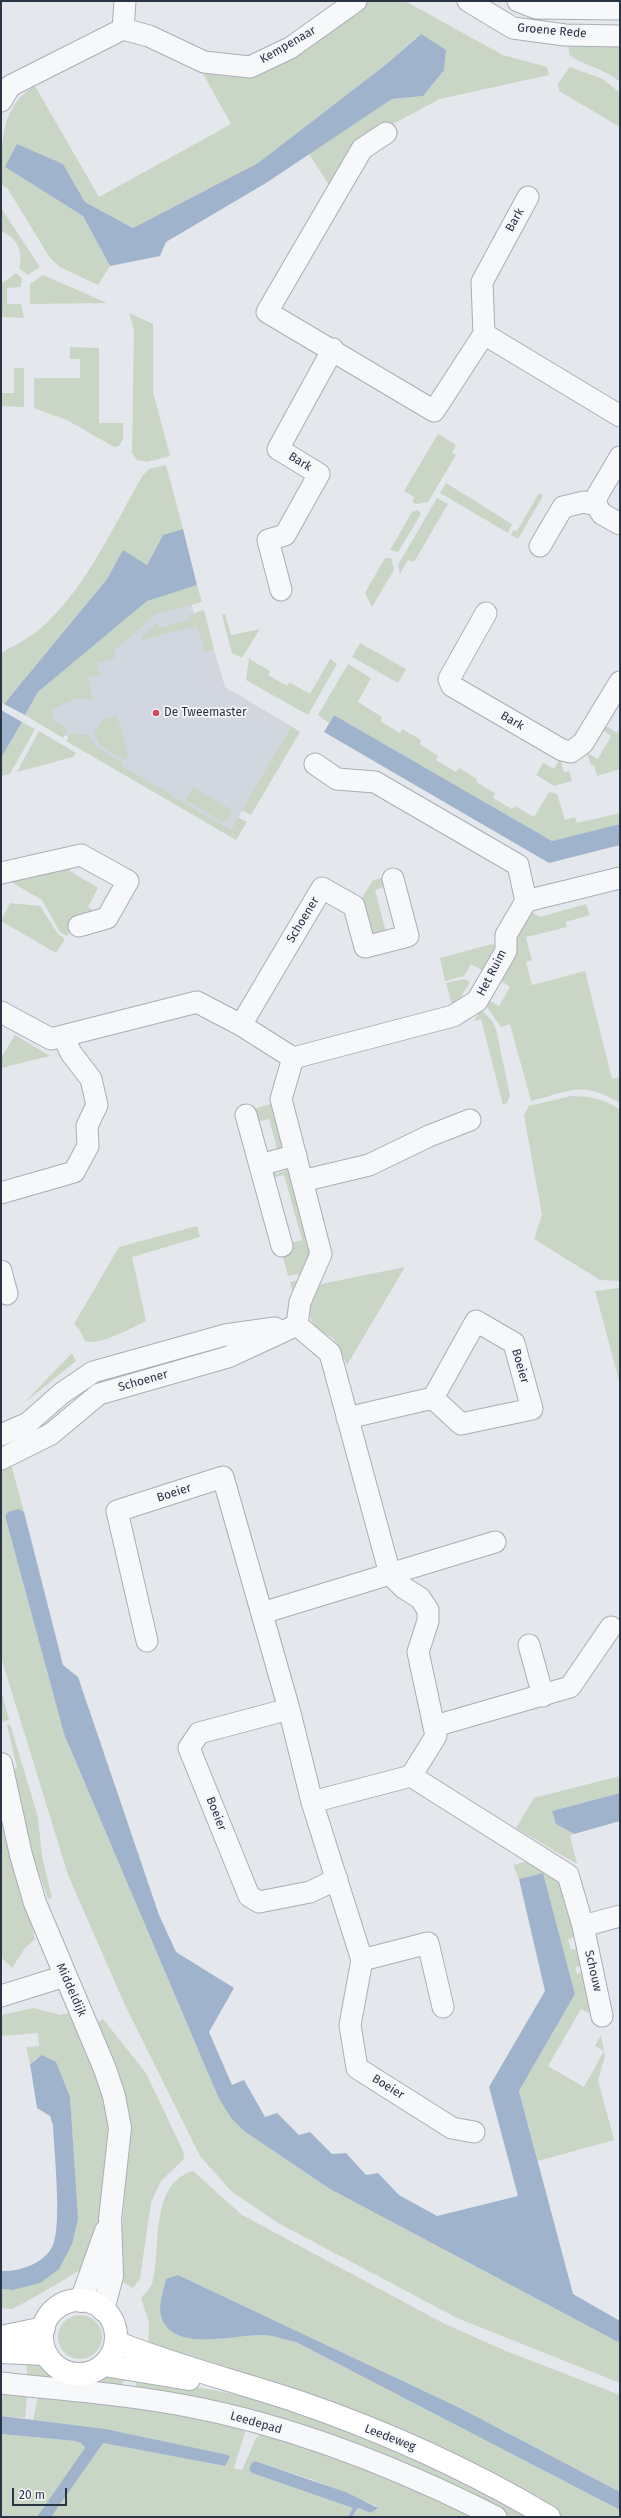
<!DOCTYPE html>
<style>
body{margin:0}
#map{position:relative;width:621px;height:2518px;overflow:hidden;background:#e4e7ec;font-family:"Fira Sans",sans-serif}
canvas{display:block}
.frame{position:absolute;inset:0;border:2px solid #2b3445;pointer-events:none}
.scale{position:absolute;left:12px;top:2488px;width:55px;height:18px;box-sizing:border-box;border:2px solid #2b3445;border-top:0;padding-left:5px;font-size:12px;line-height:14px;white-space:nowrap;color:#2b3445;-webkit-text-stroke:3px #f4f6f9;paint-order:stroke}
</style>
<div id="map">
<canvas width="621" height="2518"></canvas>
<div class="frame"></div>
<div class="scale">20 m</div>
</div>
<script>
const ctx = document.querySelector('canvas').getContext('2d');
ctx.lineJoin = 'round';
function paint(path, color) { ctx.fillStyle = color; ctx.fill(path, 'evenodd'); }
function strokePath(path, color, width, dash) { ctx.strokeStyle = color; ctx.lineWidth = width; ctx.lineCap = dash ? 'butt' : 'round'; ctx.setLineDash(dash || []); ctx.stroke(path); }
function drawText(font, color, halo, rows, align = 'center') {
  ctx.font = font + ' "Fira Sans",sans-serif'; ctx.lineWidth = 3.5; ctx.setLineDash([]); ctx.textBaseline = 'middle'; ctx.strokeStyle = halo; ctx.fillStyle = color; for (const [text, x, y, turn = 0] of rows) {
    ctx.save(); ctx.translate(x, y); ctx.rotate((+turn || 0) * Math.PI / 180); ctx.textAlign = isNaN(turn) ? turn : align; if (halo) ctx.strokeText(text, 0, 0); ctx.fillText(text, 0, 0); ctx.restore();
  }
}
paint(new Path2D(`
 M191,603L205,652L214,649L225,687L291,726L231,830L42,722L46,704L158,612Z`), '#d2d6de');
paint(new Path2D(`
 M368,1H405L503,55L547,67L549,75L440,99L357,143L331,188L309,154L392,99L423,96L420,34L384,66L258,163L133,228L85,202L63,164L5,167L83,216L110,266L98,285L60,267L50,258L8,189L1,184C1,144 0,106 35,86L99,197L231,124L202,72L231,77L248,76L339,24Z
 M569,42L620,43V82C608,70 575,62 570,55C568,52 569,46 569,42Z
 M570,67L603,79L620,93V127L559,91L558,83Z
 M1,208L40,267L28,275L19,268C24,251 17,238 1,231Z
 M16,273L22,278L21,287L7,288V304H21L24,318L1,317V284Z
 M43,275L107,303L30,304V284Z
 M129,313L153,324V392L170,456L147,462L137,460L132,453L134,329Z
 M70,347L99,348V423H123V439L119,446L114,447L67,420L34,408V378H80V359H70Z
 M14,368H24V407L1,406V393H14Z
 M438,434L456,445L452,453L456,455L428,502L416,504L412,502L414,497L404,491Z
 M166,465L183,529L163,535L147,565L123,551L107,579L4,704L1,702V653C15,645 30,638 42,627C87,587 113,526 143,475L149,469Z
 M446,483L512,524L508,533L440,493Z
 M539,493L543,496L518,539L511,535L513,530L517,531Z
 M437,498L448,504L414,562L408,560L400,574L398,565Z
 M418,510L421,514L398,552L390,550L412,512Z
 M385,558H391L394,570L372,607L365,593Z
 M197,585L202,602L156,614L114,651L115,658L97,663L100,675L88,678L93,700L77,698L54,708L52,713L54,721L68,729L63,738L25,715L38,692L147,600Z
 M204,610L214,649L205,652L197,626L142,640V637L157,623L159,628L190,620L188,615Z
 M225,614L231,635L260,629L242,658L232,653L222,615Z
 M360,643L406,669L398,683L352,657Z
 M249,657L251,660L270,671L268,675L287,686L289,682L310,694L330,659L337,664L308,715L246,680Z
 M348,664L371,678L358,702L382,717L380,721L400,733L402,729L421,740L420,744L438,756L436,760L456,772L459,768L477,779L476,782L495,793L493,798L512,809L515,806L534,817L549,792L557,794L565,820L575,817L577,823L620,813V824L552,841L334,715L329,723L318,715Z
 M117,716L128,754L125,760L101,746L93,733L104,719Z
 M22,722L35,729L10,774L1,776V758Z
 M291,726L300,732L251,815L242,810Z
 M605,726L617,733L620,728V769L597,776L594,765H591L587,753L598,759L611,736L603,730Z
 M39,731L76,753L73,757L17,772Z
 M72,732L80,735H88L96,747L123,763L122,766L231,830L238,817L247,822L236,840L66,741Z
 M560,759L564,772L569,771L572,781L554,786L536,775L543,763L554,769Z
 M193,787L232,810L225,823L185,800Z
 M76,860L70,871L98,888L88,907L99,914L72,927L67,936L60,932L42,900L6,879Z
 M385,877L387,886L375,890L387,936L370,940L359,899L362,898L373,880Z
 M10,903L40,906L58,934L65,939L56,953L1,921Z
 M586,904L590,915L566,922L567,927L526,937L532,960L526,962L532,985L585,971L612,1079L620,1077V1103C583,1080 569,1091 531,1101L510,1024L501,1027L484,1003L487,999L499,1006L510,987L498,979L517,947L515,941L531,912L540,917Z
 M492,944L499,948L485,972L471,964L464,976L445,981L440,958Z
 M464,979L470,982L458,1002L452,1004L446,983Z
 M481,1009L492,1021L496,1029L510,1096L507,1103L503,1105L481,1019L474,1021Z
 M15,1035L50,1056L1,1068V1058Z
 M571,1096C589,1096 606,1099 620,1110V1281L600,1280L534,1239L542,1215L524,1115L529,1106Z
 M274,1103L286,1150L278,1152L269,1119L257,1122L253,1109Z
 M284,1165L290,1166L312,1257L294,1296L290,1282L300,1280L298,1274L288,1276L280,1246L302,1240L284,1175L271,1178L272,1169L275,1168L276,1174L285,1171Z
 M197,1226L200,1237L132,1257L146,1321C133,1327 98,1347 85,1341L79,1329L74,1324L119,1247Z
 M405,1267L347,1365L334,1339L316,1328L310,1318L311,1300L321,1284Z
 M620,1288V1384L595,1291Z
 M72,1353L76,1361L23,1404Z
 M11,1464L24,1512L21,1510L5,1516L64,1734L219,2099L231,2118L244,2131L330,2189L620,2343V2383L457,2318L278,2223L231,2191L200,2156L124,2003L68,1875L1,1657V1471Z
 M1,1690L9,1720L1,1722Z
 M10,1724L38,1817L42,1856L52,1898L48,1899L29,1845L12,1770L17,1768L7,1725Z
 M620,1776V1793L552,1811L556,1824L574,1834L570,1836L577,1864L516,1828L534,1798Z
 M1,1804L35,1939L25,1948L12,1968L1,1957Z
 M528,1861L555,1876L558,1883H562L576,1937L568,1939L571,1950L578,1948L583,1966L575,1967L577,1974L585,1971L594,2005L588,2013L581,2009L548,2066L584,2087L604,2051L595,2046L601,2035L605,2056L598,2080L614,2140L538,2161L519,2091L575,1994L543,1873L519,1879L513,1865Z
 M34,2008L61,2015L68,2013C83,2041 101,2070 108,2102C115,2139 105,2236 83,2267C79,2272 28,2301 18,2306L12,2309L1,2308V2289L13,2290L59,2269L73,2151L70,2097L36,2058L30,2064L26,2047L39,2046L38,2033L1,2036V2015Z
 M103,2019L146,2073L183,2151L184,2159L161,2181L151,2202L140,2279L133,2288L118,2279L130,2127L123,2086L98,2022Z
 M193,2171L242,2215L445,2324L506,2351L620,2395V2492L460,2408L178,2275L204,2339L264,2334L296,2342L620,2510V2517H562L546,2507L148,2348L149,2322L141,2298C144,2294 150,2289 152,2284C162,2251 148,2184 193,2171Z
 M58 2337a22 22 0 1 1 44 0a22 22 0 1 1-44 0Z
 M25,2360L43,2364L62,2377L76,2381L89,2380L102,2375L126,2377L121,2387L28,2377Z
 M136,2380C170,2384 204,2387 237,2395C340,2422 438,2468 531,2517H510L480,2501L136,2387Z
 M1,2390L24,2394L27,2397L25,2418L1,2416Z
 M38,2397L118,2403L243,2426L245,2433L234,2468L242,2470L256,2438L264,2431L335,2456L479,2517H352L358,2508L371,2513L377,2506L313,2480L255,2461L252,2473L354,2508L348,2517H1V2434L75,2441L81,2443L85,2449L103,2443L225,2466L154,2439L106,2429L33,2420Z`), '#c9d6c5');
paint(new Path2D(`
 M421,34L446,50L444,70L423,96L392,99L266,183L166,242L160,256L110,266L83,216L5,167L17,144L63,164L85,202L133,228L258,163L384,66Z
 M183,529L197,585L147,601L38,692L25,715L4,704L107,579L123,550L147,565L163,535Z
 M1,710L22,722L1,758Z
 M334,715L552,841L620,824V845L549,863L324,732Z
 M19,1509L24,1512L63,1665L78,1677L159,1915L176,1952L234,1988L209,2032L232,2085L244,2080L265,2117L277,2113L299,2135L310,2132L332,2154L346,2153L366,2175L378,2173L399,2195L437,2216L518,2196L489,2087L545,1991L519,1879L543,1873L575,1994L519,2091L573,2294L620,2321V2343L330,2189L244,2131L231,2118L219,2099L64,1734L5,1516L8,1512Z
 M620,1793V1821L574,1834L556,1824L552,1811Z
 M42,2055L56,2062L70,2097L78,2219L72,2244L59,2269L40,2283L13,2290L1,2289V2271C19,2272 46,2263 53,2245C62,2222 54,2153 53,2125L50,2116L37,2108L30,2064Z
 M178,2275L460,2408L620,2492V2510L296,2342C285,2340 273,2335 263,2335C235,2334 170,2354 161,2315C158,2306 164,2289 166,2279Z
 M1,2416L106,2429L228,2455L230,2457L225,2466L103,2443L51,2517H37L85,2448L81,2443L75,2441L1,2434Z
 M255,2461L348,2493L378,2508L371,2513L358,2508L352,2517H348L353,2508L252,2473L249,2469L252,2463Z`), '#9fb4cc');
const minor = new Path2D(`
 M468,1L513,28L565,35L620,36
 M518,1L536,8L620,9
 M123,29L125,1
 M1,101L10,86L123,29L149,36L204,62L250,67L290,48L356,1
 M386,133L362,149L267,312L434,411L484,334L482,282L528,197
 M484,334L620,416
 M620,457L597,496L596,505L602,514L620,524
 M540,546L563,507L584,502L596,505
 M281,590L268,540L285,535L319,474L278,449L333,349
 M486,613L449,679L452,686L562,750L571,752L583,743L620,682
 M315,764L337,779L375,782L518,865L526,901
 M1,873L81,855L128,881L107,918L79,926
 M1,1012L51,1039L197,1002L241,1025L293,1058L281,1099L321,1254L300,1302L297,1325
 M241,1025L322,888L354,906L365,947L408,936L393,879
 M293,1058L453,1016L477,1001L506,951V935L526,901L620,878
 M246,1115L282,1246
 M260,1165L296,1155
 M302,1181L369,1165L429,1136L470,1120
 M1,1193L74,1172L88,1146L87,1126L97,1105L91,1079L71,1053L63,1036
 M1,1271L7,1294
 M347,1418L433,1398L476,1321L514,1343L532,1409L461,1424L433,1398
 M1,1435L28,1423L62,1393L93,1372L225,1335L275,1328
 M1,1459L51,1434L99,1394L228,1357L297,1325
 M262,1613L495,1542
 M147,1641L117,1511L223,1477L289,1709L312,1802L411,1776L436,1736L418,1652L428,1621V1610L420,1598L404,1588L390,1574L330,1353L297,1325
 M529,1645L543,1696
 M289,1709L199,1733L189,1748L249,1896L259,1902L310,1892L337,1879
 M435,1726L570,1687L611,1627
 M411,1776L568,1875L583,1926L602,2016
 M312,1802L362,1960L350,2025L357,2068L452,2128L474,2132
 M583,1926L620,1916
 M362,1960L428,1943L443,2007
 M1,1996L65,1976
 M1,2383C63,2390 126,2394 187,2406C294,2426 399,2468 496,2517`);
const tertiary = new Path2D(`
 M1,1764L21,1855L35,1903L105,2069L114,2096L120,2128L110,2219L112,2276L103,2310
 M81,2301L106,2231`);
const secondary = new Path2D(`
 M42 2337a37 37 0 1 1 74 0a37 37 0 1 1-74 0Z
 M1,2337L44,2328
 M116,2342C174,2366 236,2381 296,2401C384,2431 470,2470 549,2517
 M1,2352L46,2354
 M104,2365L189,2379`);
strokePath(minor, '#a9aeb7', 23);
strokePath(tertiary, '#a9aeb7', 24);
strokePath(secondary, '#a9aeb7', 24);
strokePath(minor, '#f7f8fa', 21);
strokePath(tertiary, '#f7f8fa', 22);
strokePath(secondary, '#fff', 22);
for (const [x, y, r, color] of [
 [156,713,4,"#d1495b"]
]) { const dot = new Path2D(); dot.arc(x, y, r, 0, 2 * Math.PI); ctx.fillStyle = color; ctx.fill(dot); strokePath(dot, '#f4f6f9', 1.5); }
drawText('12px', '#2b3445', '#f4f6f9', [
 ["Groene Rede",552,31,5],
 ["Kempenaar",288,45,-30],
 ["Bark",515,220,-61],
 ["Bark",300,462,31],
 ["Bark",512,721,30],
 ["Schoener",303,920,-59],
 ["Het Ruim",492,973,-63],
 ["Boeier",520,1366,74],
 ["Schoener",143,1381,-16],
 ["Boeier",174,1493,-18],
 ["Boeier",216,1814,68],
 ["Schouw",593,1971,77],
 ["Middeldijk",71,1990,66],
 ["Boeier",388,2087,32],
 ["Leedepad",256,2423,16],
 ["Leedeweg",390,2438,21]
]);
drawText('12px', '#2b3445', '#f4f6f9', [
 ["De Tweemaster",164,713]
], 'left');
</script>
